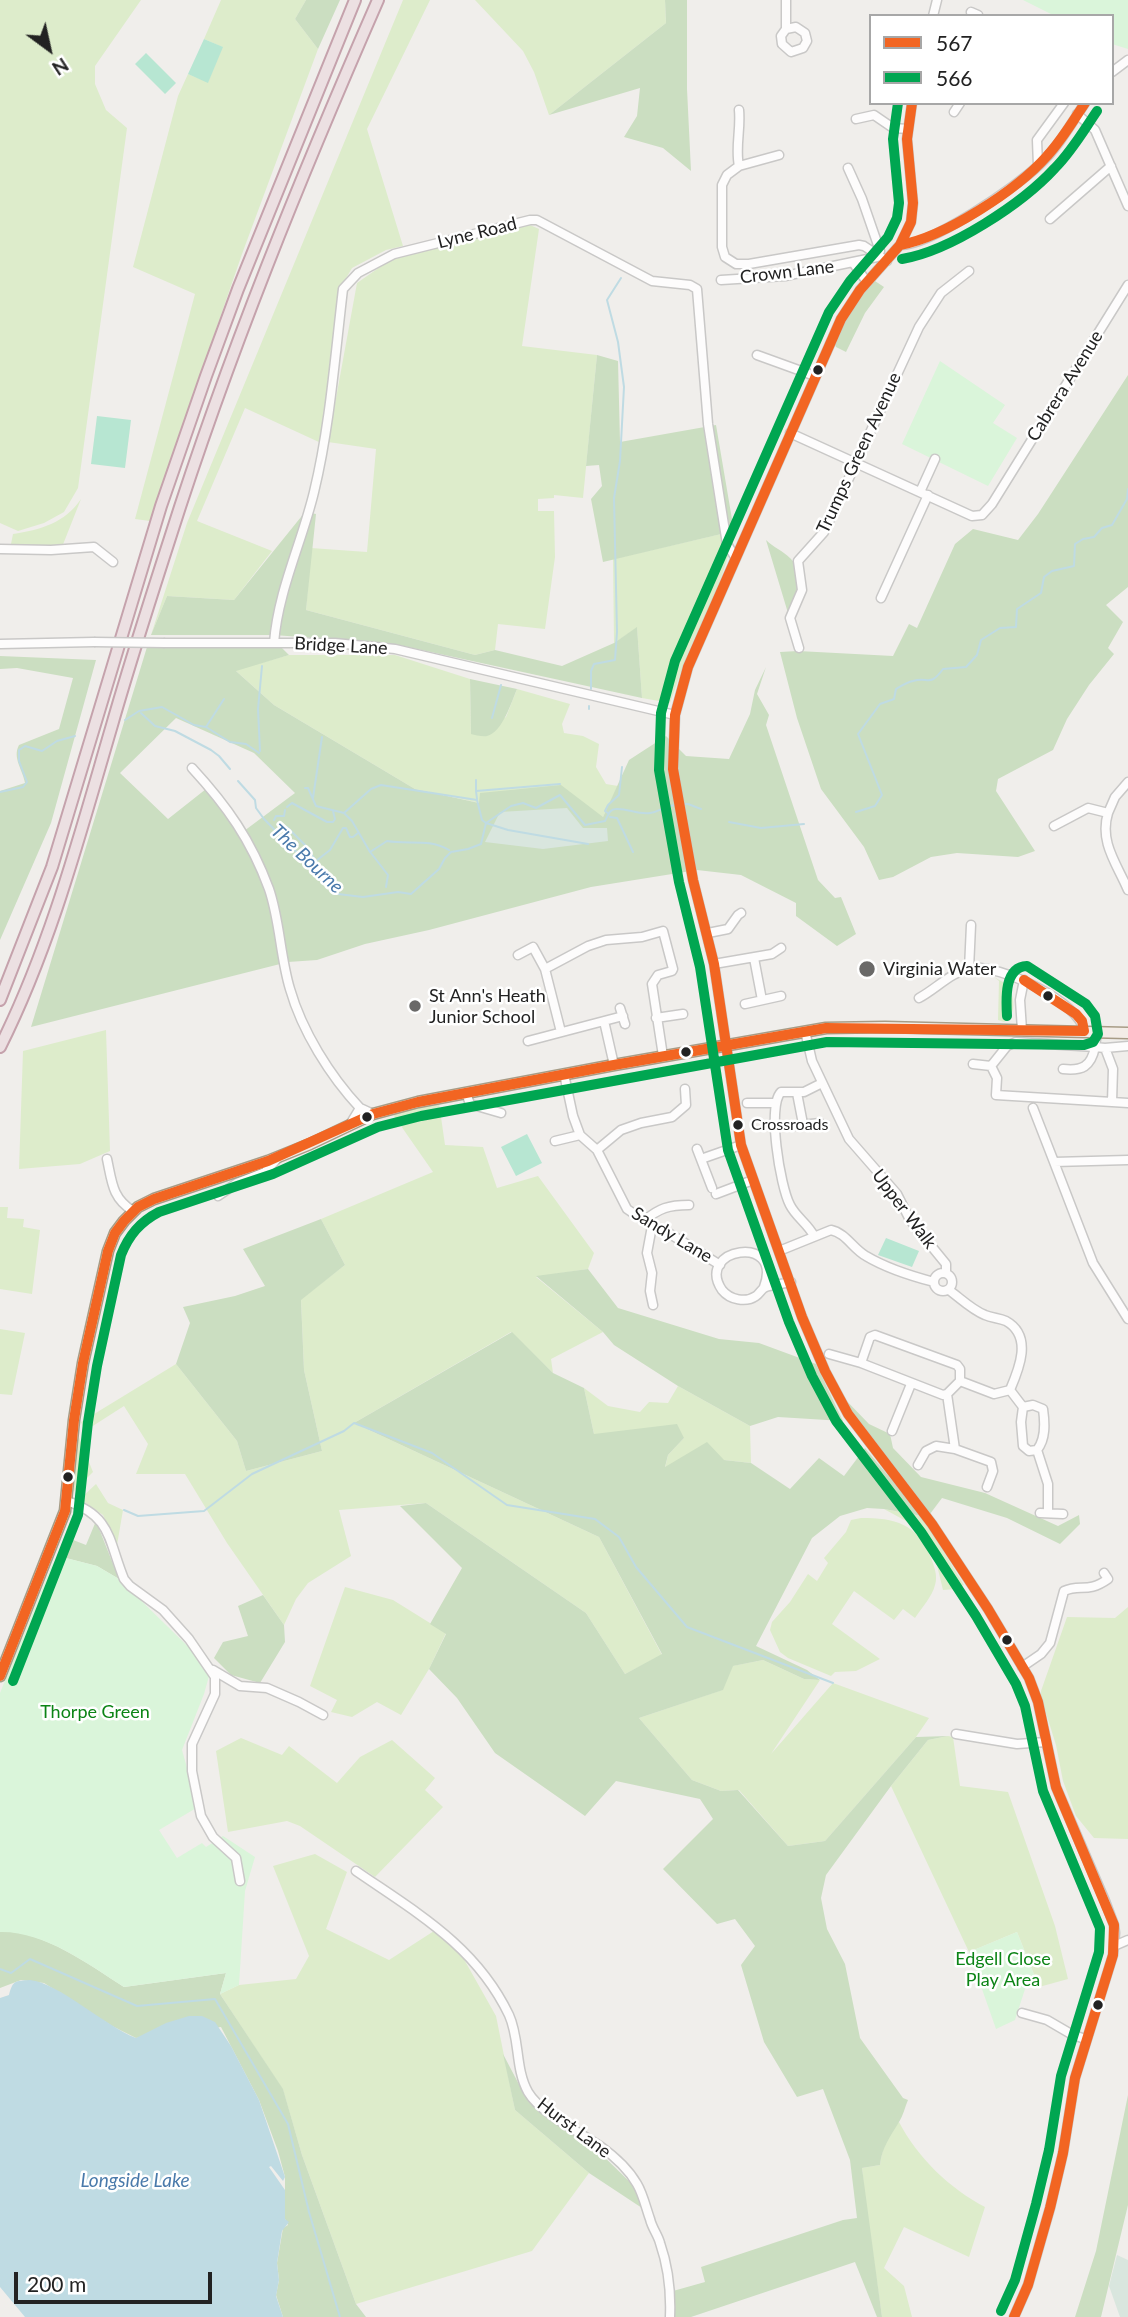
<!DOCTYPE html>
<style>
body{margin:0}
#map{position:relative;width:1128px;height:2317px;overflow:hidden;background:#f0eeeb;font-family:Lato,sans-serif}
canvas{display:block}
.legend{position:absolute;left:869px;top:14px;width:245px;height:91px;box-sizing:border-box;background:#fff;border:2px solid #a7a7a7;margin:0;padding:9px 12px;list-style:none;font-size:21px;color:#222}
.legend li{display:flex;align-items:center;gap:14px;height:35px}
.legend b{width:35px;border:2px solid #a7a7a7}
.north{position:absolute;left:14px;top:14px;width:70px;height:70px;-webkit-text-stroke:5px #fff;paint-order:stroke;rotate:147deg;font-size:19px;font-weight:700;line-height:28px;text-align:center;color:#222}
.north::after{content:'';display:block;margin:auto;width:24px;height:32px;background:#222;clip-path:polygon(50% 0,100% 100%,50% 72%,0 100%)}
.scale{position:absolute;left:14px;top:2272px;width:198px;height:32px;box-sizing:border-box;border:4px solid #222;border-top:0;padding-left:9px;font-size:21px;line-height:24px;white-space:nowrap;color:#222;-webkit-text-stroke:5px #fff;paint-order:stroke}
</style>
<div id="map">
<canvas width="1128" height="2317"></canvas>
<ul class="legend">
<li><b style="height:9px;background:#f26522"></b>567</li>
<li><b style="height:9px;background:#00a651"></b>566</li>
</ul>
<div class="north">N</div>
<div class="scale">200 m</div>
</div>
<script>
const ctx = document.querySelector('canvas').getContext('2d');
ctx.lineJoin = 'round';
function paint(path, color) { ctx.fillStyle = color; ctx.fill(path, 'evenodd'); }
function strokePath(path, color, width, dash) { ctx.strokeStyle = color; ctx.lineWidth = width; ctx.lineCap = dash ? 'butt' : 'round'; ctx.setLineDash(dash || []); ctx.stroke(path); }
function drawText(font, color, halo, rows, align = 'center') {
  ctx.font = font + ' Lato,sans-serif'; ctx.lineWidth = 5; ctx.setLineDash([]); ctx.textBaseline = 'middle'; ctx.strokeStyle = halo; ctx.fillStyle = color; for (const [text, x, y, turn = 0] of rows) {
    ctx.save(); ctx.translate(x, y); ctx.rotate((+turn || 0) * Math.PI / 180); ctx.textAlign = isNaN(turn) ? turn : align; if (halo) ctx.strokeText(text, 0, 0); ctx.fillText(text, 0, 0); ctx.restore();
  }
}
paint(new Path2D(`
 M0,0H141L95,66V84L106,110L127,128L78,488L64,512L44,523L18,531L0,523Z
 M221,0H306L295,19L318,49L242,254L150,521L135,519L195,294L133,267L178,96L188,74L208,82L222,47L204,39Z
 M403,0H430L367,129L403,246L386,250L352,268L338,292L321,443L245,408L197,521L272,551L234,600L167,596L151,635L187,523Z
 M475,0H665L666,23L549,115L534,72L523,51Z
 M530,225L539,229L522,346L597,355L583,498L554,495V498L538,499V511H554L555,557L545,629L498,624L495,650L475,655L306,610L311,548L367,552L376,449L328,442L357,283L390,260Z
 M81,499L62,547L11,544L13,534C40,530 65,523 81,499Z
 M734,531C727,571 710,605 693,642C684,661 678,682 670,703L642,698L637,628L614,643L613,559Z
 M289,655H395L470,679L471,734L506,717L517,689L570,704L562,724L564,733L583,736L599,744L596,767L606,784L618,786L603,817L480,793V803L415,789L274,705L235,670Z
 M994,977L1010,986C1013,1000 1018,1012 1004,1022L998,1020L999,981Z
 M106,1030L110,1151L80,1164L19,1169L23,1051Z
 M439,1103L445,1145L483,1147L497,1188L538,1176L594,1253L588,1269L536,1277L603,1332L551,1359L553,1373L511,1332L354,1423L599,1537L662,1655L625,1674L586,1613L426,1503L339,1510L351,1556L308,1583L296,1599L284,1625L227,1543L185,1474H136L148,1444L124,1406L85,1431L81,1422L176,1364L237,1441L246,1471L322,1451L304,1370L301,1299L345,1265L321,1219L433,1172L392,1113Z
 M0,1207H8L7,1218L24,1219L23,1227L40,1230L32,1294L0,1289Z
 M0,1329L25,1333L12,1395L0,1394Z
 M678,1386L750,1426L751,1463L724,1460L665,1468L668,1455L684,1438L594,1434L584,1388L608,1406L640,1412L649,1402L668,1403Z
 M78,1435L93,1472L72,1493Z
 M96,1484L108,1503L123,1510L117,1545L103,1515L80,1499Z
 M884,1509L922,1516L964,1585L955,1589L943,1590L934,1553L917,1527Z
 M861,1518C895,1518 917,1523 931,1558C934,1566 938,1576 935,1585C932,1597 922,1607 915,1618L903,1609L894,1620L854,1591L832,1624L880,1659L856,1671L835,1672L831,1676L788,1658L780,1652L770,1630L772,1622L790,1602L808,1574L817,1581L828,1563L824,1558L846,1532L851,1520Z
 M345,1587L393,1600L446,1633L429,1669L401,1715L377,1702L352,1717L331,1712L337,1700L310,1686Z
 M1128,1607V1839L1094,1838L1076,1816L1063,1781L1056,1745L1041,1697V1691L1067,1617L1115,1618Z
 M763,1660L804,1679L820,1680L771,1754L833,1683L929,1718L916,1737L825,1841L788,1846L739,1790L721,1791L692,1780L639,1718L722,1690L732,1666Z
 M948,1736L953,1737L960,1786L1008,1792L1055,1926L1068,1979L1039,1987L1017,1932L969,1952L891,1786L928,1740Z
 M241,1738L282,1755L289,1746L337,1783L360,1757L392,1740L435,1778L425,1790L443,1807L375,1877L300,1826L287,1821L228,1832L216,1751Z
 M315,1854L347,1872L326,1929L389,1960L434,1931L461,1954L496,2016L515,2110L589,2173L532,2251L356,2304L302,2155L283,2090L220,1994L239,1985L296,1979L309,1956L273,1866Z
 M899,2122C917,2157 950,2189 985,2207L969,2257L904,2227L884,2268L904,2286L912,2317H882L865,2199L862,2168L880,2165C882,2150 887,2133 899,2122Z`), '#ddeccb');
paint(new Path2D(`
 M306,0H340L318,49L295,19Z
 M665,0H687V89L691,171L663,148L624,137L637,116L640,88L549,115L666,23Z
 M875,281L884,287L865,313L846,352L836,347L833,340L857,299Z
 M597,355L618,361L620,442L716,425L734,531L603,562L591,499L602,486L599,465L586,466Z
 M1128,375V587L1106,605L1123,622L1108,648L1114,654L1089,685L1067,719L1053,750L998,779L996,791L1035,851L1018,857L957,853L931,857L893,877L879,880L864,847L821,789L797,718L780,652L798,651L893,656L909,624L917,628L955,544L973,529L1018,540L1038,514Z
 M305,512L316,514L306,610L475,655L495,650L562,666L614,643L637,627L642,698L394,644L274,635H151L167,596L234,600Z
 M766,540C773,547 783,551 790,558C807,574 795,596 788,613Z
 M280,646L289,655L236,671L274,705L415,789L479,803L480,793L561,785L603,817L629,760L666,736L686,756L729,759L750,714L755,690L766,667L757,694L769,715L766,725L818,880L835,898L841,897L856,934L837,946L796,916V903L741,875L697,870L591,887L429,930L365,944L317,960L288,962L31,1027L147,647ZM176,718L254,753L295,793L244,831L206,789L168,819L120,773Z
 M0,656L96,660L51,823L0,940V791L25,783C23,770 12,758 19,745L59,729L73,678L17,668L0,669Z
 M470,679L517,689C512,701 502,733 487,736C483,737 475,735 471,734Z
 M321,1219L345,1265L301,1300L304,1370L322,1451L246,1471L237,1441L176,1364L190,1323L183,1307L235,1296L265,1286L243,1249Z
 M588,1269L618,1308L719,1339L759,1343L816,1364L843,1421L778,1417L750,1426L678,1386L614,1345L603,1332L536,1276Z
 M512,1332L553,1373L584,1388L594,1434L677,1424L684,1438L668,1455L665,1467L707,1442L724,1460L751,1463L790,1489L819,1458L844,1476L865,1448L922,1516L884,1509L867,1508L840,1516L812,1538L756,1646L807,1670L820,1680L804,1679L763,1660L733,1666L723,1690L639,1718L692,1780L721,1791L738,1790L788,1846L825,1841L916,1737L948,1736L928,1740L891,1786L826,1875L821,1898L827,1929L845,1964L860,2038L903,2098L908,2100C905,2107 903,2116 899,2122C890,2137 882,2147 880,2165L862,2168L882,2317H877L855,2262L691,2317H672L673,2291L705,2282L701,2267L843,2220L857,2218L850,2160L823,2089L797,2097L764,2042L741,1965L755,1946L735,1919L717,1924L663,1869L713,1819L700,1799L616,1781L585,1816L495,1753L457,1698L429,1669L446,1634L430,1624L462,1568L400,1506L426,1503L586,1613L625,1674L662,1654L599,1537L354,1423Z
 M839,1393L869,1424L890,1434L893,1448L921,1477L985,1493L1058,1526L1079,1515L1080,1524L1060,1544L1007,1518L942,1498L930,1514L896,1469L860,1427Z
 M96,1521L119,1579L97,1566L58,1556L68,1538L86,1545Z
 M263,1595L284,1625L285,1642L260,1683L231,1675L214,1658L223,1642L248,1636L238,1606Z
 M0,1931C44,1931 88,1964 124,1987L226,1973L220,1994L283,2089L302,2155L356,2304L366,2317H283L276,2295L279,2280L277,2263L283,2228L288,2225L285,2219V2177L278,2151L259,2100L221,2027L136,2038L112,2026L44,1983L21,1980L0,1988Z
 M503,2054L523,2092L594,2147L634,2186L642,2208L589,2173L515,2110Z
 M1128,2095V2205L1101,2317H1075L1096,2251Z`), '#cbdec1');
paint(new Path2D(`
 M567,808L583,828H607L608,841L543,849L485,842L500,812Z
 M1117,2255L1128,2260V2317H1120L1109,2286Z`), '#d9e6de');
paint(new Path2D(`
 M1023,0H1128V49L1112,44V16H1055Z
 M940,361L1005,405L993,423L1017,438L988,486L902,444Z
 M58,1556L97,1566L119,1579L211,1669L204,1694L182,1750L198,1807L159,1830L177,1858L202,1843L206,1847L223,1836L255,1857L245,1891L239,1985L220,1994L226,1973L124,1987C88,1964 44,1931 0,1932V1693L51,1567Z
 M1017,1932L1039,1987L1026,1986L1015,2020L996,2029L969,1952Z`), '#daf5da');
paint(new Path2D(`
 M204,39L223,47L208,83L188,74Z
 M146,53L176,83L165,94L135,64Z
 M97,416L131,420L125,468L91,464Z
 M527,1134L542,1163L516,1176L501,1147Z
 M886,1238L919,1251L912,1267L878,1255Z`), '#b7e6d2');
paint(new Path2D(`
 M30,1980C59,1983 105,2026 136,2038L166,2023L189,2016H202L215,2022L231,2046L259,2100L285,2177L283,2181L271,2166L269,2167L285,2190V2219L289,2222L282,2231L277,2263L279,2280L276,2296L283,2317H25L0,2287V1998L9,1995C13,1980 15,1981 30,1980Z`), '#bfdbe3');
strokePath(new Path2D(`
 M591,689V671L594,664L615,660L617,632L614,498L620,461L624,387L618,342L607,300L621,278
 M589,709V706
 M141,713L155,726L175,731L211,750L219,756L230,769
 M492,718L501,685
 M125,720L139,711L162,707L194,725L206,727L230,742L246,744L259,753
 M206,727L224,699
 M260,751L258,709L262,666
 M238,781L255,800L256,808L264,819L338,894L363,897L398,892L411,894L439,869L445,858L451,852L468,849L481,844L486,823L508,830L588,844
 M305,788H308L316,806L344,813L371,789L381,785L477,800L482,820L486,823L511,806L523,803L536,808L560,795L585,825L605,821C608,816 609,809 616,809C627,808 638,815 650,813C660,812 663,806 676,805
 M476,790V780
 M0,792L23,787L27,782L19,761V750L25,746L42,751L57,741L75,736
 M313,798L322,737
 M477,799L476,791L560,784
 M682,804H688L701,809
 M287,807L292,803L327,822H333L335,819L333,811
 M856,812L875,806L882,795L858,734L880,704L894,699L896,689C901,686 907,682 913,681C929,676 929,688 943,669L966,667L977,655L981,640L1000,628L1016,627L1017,609L1041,593L1044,577L1052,571L1074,566L1075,544L1083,539L1094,537L1102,528L1112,525L1127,499L1128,489
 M344,813L352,821L370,852L387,841C409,845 428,838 449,850
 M609,814L605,811L608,805L619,795L622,767
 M610,817L617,818L633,852
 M274,820L276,816H284L285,810
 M729,822L761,828L804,824
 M284,828L287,827L305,845L316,861L330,850L343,828H346L350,837H353L358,833
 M371,853L388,875L386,887
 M124,1510L138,1516L204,1511L252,1474L344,1431L354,1423L432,1453L507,1505L595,1519L619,1537L636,1567L687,1627L833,1683
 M0,1969L11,1973L30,1959L137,2006L215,1999L288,2124L309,2212L340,2317`), '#bfdbe3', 2);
const minor = new Path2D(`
 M786,0V29L781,36L782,44L791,52L803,48L807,41L805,33L796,27L786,29
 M971,12L978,15
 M933,16L937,0
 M1112,72L1128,60
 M912,103L907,139L913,203L911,222L900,245L860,290L841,319L688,667L675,715L673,769L693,880L714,964L741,1145L802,1317L825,1371L848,1414L932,1524L988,1609L1029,1678L1038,1702L1056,1787L1105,1901L1114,1925L1115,1933L1113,1955L1075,2078L1063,2153L1050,2208L1028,2285L1014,2317
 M954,112L960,103
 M1077,114L1095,130L1128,206
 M856,119L874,115L893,128L908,129
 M779,155L739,166L727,175L722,185V247L725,257L736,264H749L859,245L864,246L887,261
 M739,166C735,148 741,129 739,110
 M1038,166L1037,140L1064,103
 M1050,219L1111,166
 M900,245C930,246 1018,186 1040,164C1058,147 1071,124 1085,103
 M854,264L867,282
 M721,280L785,276L877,257L880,251L862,199L848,168
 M757,355L815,376
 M790,433L972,516L982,515L992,504L1128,285
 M920,492L935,459
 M0,549L51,550L94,547L113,562
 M881,598L928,495
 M165,643H335L395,649L675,715
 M274,643C278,591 302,542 314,492C330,426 335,356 343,289L358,273L394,254L530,220H537L652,281L690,285L697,289L708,424L727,544L735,557
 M0,644L94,642
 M799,648L790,618L802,590L798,561L824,532L919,327L941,293L969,271
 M192,768C227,806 251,840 269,889C280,921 280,956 290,989C302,1031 330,1076 360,1108
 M1108,813C1099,842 1117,864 1128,890
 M1054,826L1088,808L1108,813L1115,797L1128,782
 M708,933L728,929L738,915L741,913
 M518,955L533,947L545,969L561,1032
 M754,958L762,1000
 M714,964L772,954L781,948
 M545,969L588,946L606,940L642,937L663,931L673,969L672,971L658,975L652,984L663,1056
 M969,969L971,925
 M919,998C936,989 951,972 971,968C999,964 1080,1002 1084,1031
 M745,1004L781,996
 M620,1008L625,1024
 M656,1018L683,1014
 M604,1021L623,1016
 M1022,1030L1020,1000L1024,980
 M805,1031L812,1061L849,1139L897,1194L910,1220L946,1264V1273
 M528,1041L604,1021L614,1065
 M1105,1048L1128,1046
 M973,1064L991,1066
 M1063,1069C1082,1071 1091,1067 1095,1047L1016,1042L1007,1046L991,1066L997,1078L996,1095L1112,1102L1113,1069L1105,1048L1095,1047L1097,1032
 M564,1074L573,1116L580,1135L597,1150L627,1209L652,1226L667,1232L720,1265
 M466,1093L470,1104L501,1113
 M797,1093L803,1124
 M1112,1102L1128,1103
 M747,1103H775
 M1033,1108L1054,1162
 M349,1126L360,1108L373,1114
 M792,1126L820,1123
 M555,1141L580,1135
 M697,1149L712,1188
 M597,1150L621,1130L641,1123L672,1117L686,1105L685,1089
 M107,1159C112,1182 112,1198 133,1211
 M701,1159L741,1145
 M1128,1160L1054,1162L1093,1263L1128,1319
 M716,1194L753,1180
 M218,1196L237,1183L265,1172L277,1159
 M644,1221C659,1208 669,1205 689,1205
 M652,1226L647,1253L652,1273L650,1291L653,1305
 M814,1236C808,1224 796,1217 790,1205C780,1186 767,1106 781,1092H804L822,1083
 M779,1251L831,1230C846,1233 853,1249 866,1256C886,1268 911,1276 934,1282
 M934 1282a9 9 0 1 1 18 0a9 9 0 1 1-18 0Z
 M764,1287C784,1233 694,1248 722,1290C730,1300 746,1303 756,1296C759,1294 761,1290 764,1288C768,1285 784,1284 791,1282
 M949,1290C960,1298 972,1310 985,1315C992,1318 999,1318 1006,1321C1033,1336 1019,1369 1010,1390L994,1394L960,1381
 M829,1354L861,1363L943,1395L947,1394L960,1381V1369L957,1365L875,1335L870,1337L861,1363
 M1010,1390L1023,1407L1033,1405L1043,1409C1045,1423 1046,1439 1037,1450L1048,1484V1512
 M947,1394L955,1449
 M1023,1407L1021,1422L1023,1446L1029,1451L1037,1450
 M892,1431L911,1384
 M918,1465L926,1451L936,1446L955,1449L991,1462L993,1471L987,1487
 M67,1501C112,1516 108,1540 124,1579L130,1586L163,1610L189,1639L215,1677V1694L192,1744V1771L201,1816L213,1837L236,1858L240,1881
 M1040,1513L1063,1514
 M1022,1667L1041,1654L1050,1643L1064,1591C1080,1583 1087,1594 1108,1579L1104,1573
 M213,1670L240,1686L267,1688L299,1702L323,1715
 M956,1734L1017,1744L1046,1742
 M356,1871C417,1913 476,1946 509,2015C520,2039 515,2069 528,2092C541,2114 580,2132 600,2146C614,2156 629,2170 637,2184C643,2194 646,2208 650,2219C652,2228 658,2235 660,2243C668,2266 671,2293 670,2317
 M1114,1946L1128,1940
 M1022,2013L1047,2020L1071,2034L1085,2039`);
const major = new Path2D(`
 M0,1676L65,1511L74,1420L83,1363L108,1251L115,1233L124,1221L138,1207L154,1199L268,1161L310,1144L373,1114L418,1102L614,1065L826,1028L885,1027L1128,1033`);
const highway = new Path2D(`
 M0,1000L52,867L161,506L206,376L238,289L355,0
 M0,1047C51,945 80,834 112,725C130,662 150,600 170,538C228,355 301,176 378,0`);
strokePath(minor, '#c9c8c7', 11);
strokePath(major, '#a79c86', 13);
strokePath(highway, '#c5a2ac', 14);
strokePath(minor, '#fdfcfc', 8);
strokePath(major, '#f3ede7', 10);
strokePath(highway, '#ece0e2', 10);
const minorBridge = new Path2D(`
 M94,642L165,643`);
strokePath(minorBridge, '#c9c8c7', 11, []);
strokePath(minorBridge, '#fdfcfc', 8);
strokePath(new Path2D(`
 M912,103L907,139L913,203L911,222L900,245L860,290L841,319L688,667L675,715L673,769L693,880L714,964L741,1145L802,1317L825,1371L848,1414L932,1524L988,1609L1029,1678L1038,1702L1056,1787L1114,1925L1113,1955L1075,2078L1063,2153L1050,2208L1028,2285L1014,2317
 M900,245C945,237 1017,190 1047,156C1062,140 1073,121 1085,103
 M1024,980L1076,1014L1082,1021L1084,1031
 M0,1676L65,1511L74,1420L83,1363L108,1251L115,1233L124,1221L138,1207L154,1199L268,1161L373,1114L418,1102L614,1065L826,1028L1084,1031`), '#f26522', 10);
strokePath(new Path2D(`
 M898,103L893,139L899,203L897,218L888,237L850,281L829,312L675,661L661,713L659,770L679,882L700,967L728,1150L789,1322L812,1376L836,1421L921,1532L976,1616L1016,1684L1025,1706L1043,1791L1100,1928L1099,1952L1061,2076L1049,2150L1036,2204L1015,2280L1001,2311
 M902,259C950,251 1022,204 1055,168C1072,151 1084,130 1097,111
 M13,1681L78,1515L88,1422L97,1366L121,1255C129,1235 140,1222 159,1212L273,1174L378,1127L421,1116L827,1042L1084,1045L1093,1042L1098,1034L1095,1016L1086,1004L1027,966C1004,967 1006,999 1007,1016`), '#00a651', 10);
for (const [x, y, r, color] of [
 [818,370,6,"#222"],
 [867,969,9,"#6a6968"],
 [1048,996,6,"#222"],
 [415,1006,7,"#6a6968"],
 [686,1052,6,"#222"],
 [367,1117,6,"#222"],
 [738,1125,6,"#222"],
 [68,1477,6,"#222"],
 [1007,1640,6,"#222"],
 [1098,2005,6,"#222"]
]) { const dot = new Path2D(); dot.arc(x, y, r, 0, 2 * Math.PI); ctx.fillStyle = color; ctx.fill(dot); strokePath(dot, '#fff', 2.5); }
drawText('16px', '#222', '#fff', [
 ["Crossroads",751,1125]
], 'left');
drawText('18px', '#222', '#fff', [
 ["Lyne Road",477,233,-14],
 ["Crown Lane",787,272,-7],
 ["Cabrera Avenue",1065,386,-58],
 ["Trumps Green Avenue",859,453,-65],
 ["Bridge Lane",341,646,3],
 ["Upper Walk",904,1209,53],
 ["Sandy Lane",672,1235,31],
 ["Hurst Lane",574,2128,37]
]);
drawText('18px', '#222', '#fff', [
 ["Virginia Water",883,969],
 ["St Ann's Heath",429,996],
 ["Junior School",429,1017]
], 'left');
drawText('18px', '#0c8416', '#fff', [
 ["Thorpe Green",95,1712],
 ["Edgell Close",1003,1959],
 ["Play Area",1003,1980]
]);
drawText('italic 19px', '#4a7aab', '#fff', [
 ["The Bourne",307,859,43],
 ["Longside Lake",135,2181]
]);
</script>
